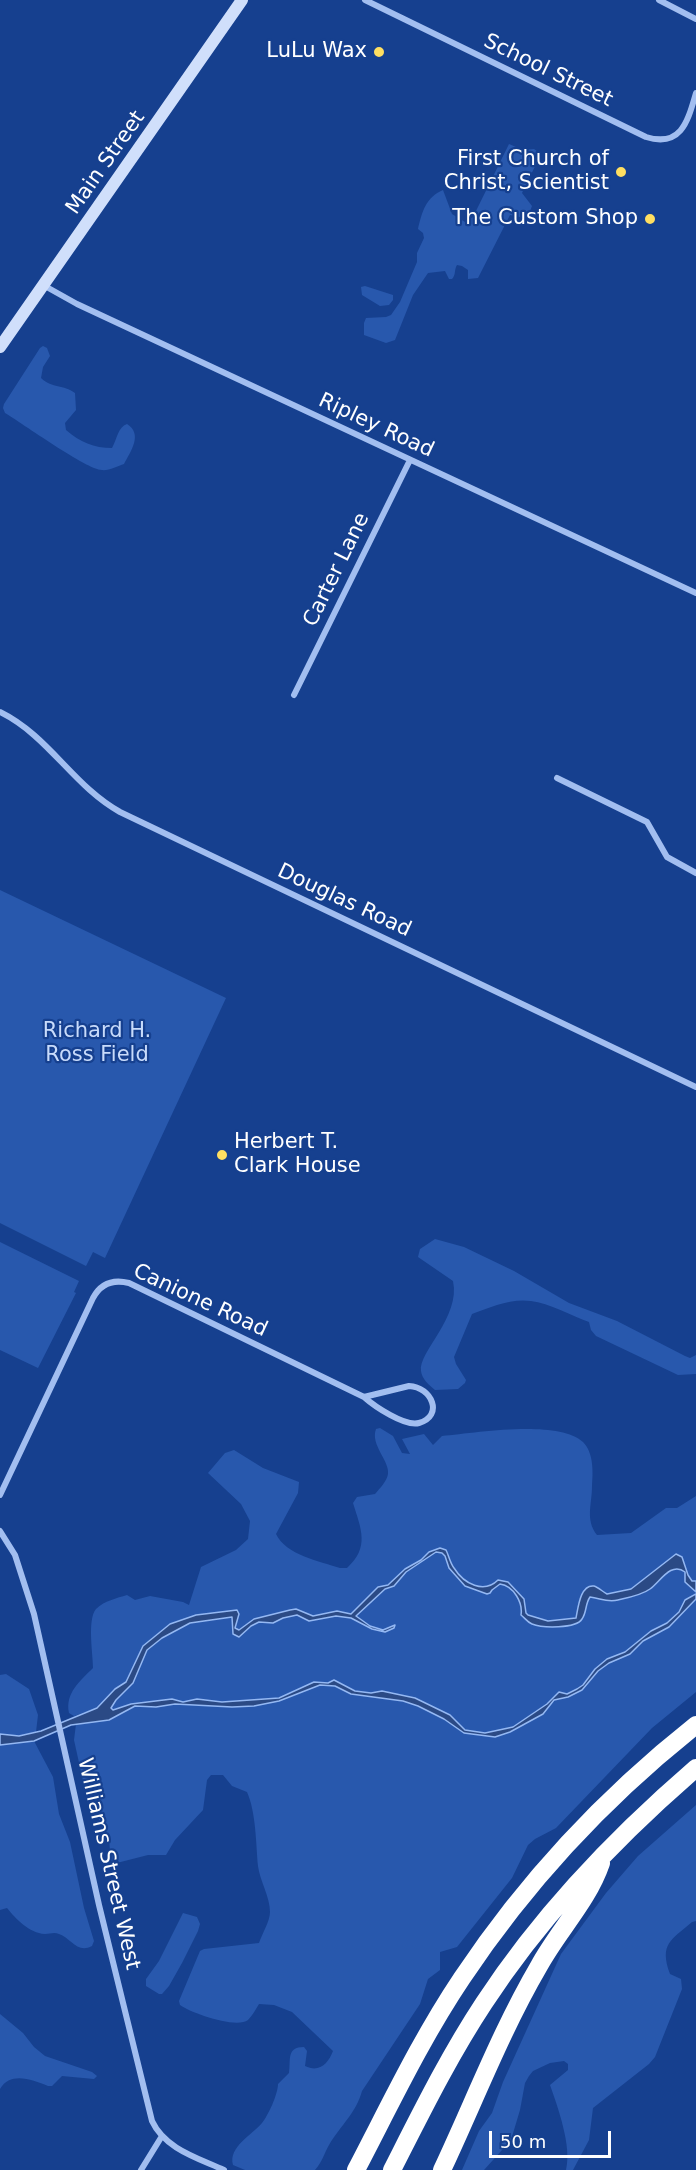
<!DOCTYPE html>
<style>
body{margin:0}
#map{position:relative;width:696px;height:2170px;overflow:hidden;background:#16408f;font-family:"DejaVu Sans",sans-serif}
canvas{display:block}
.scale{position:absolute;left:489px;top:2131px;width:122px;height:27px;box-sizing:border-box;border:3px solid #fff;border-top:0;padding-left:8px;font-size:18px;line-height:21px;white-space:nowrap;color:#fff;-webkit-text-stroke:4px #16408f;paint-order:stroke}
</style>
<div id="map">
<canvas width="696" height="2170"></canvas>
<div class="scale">50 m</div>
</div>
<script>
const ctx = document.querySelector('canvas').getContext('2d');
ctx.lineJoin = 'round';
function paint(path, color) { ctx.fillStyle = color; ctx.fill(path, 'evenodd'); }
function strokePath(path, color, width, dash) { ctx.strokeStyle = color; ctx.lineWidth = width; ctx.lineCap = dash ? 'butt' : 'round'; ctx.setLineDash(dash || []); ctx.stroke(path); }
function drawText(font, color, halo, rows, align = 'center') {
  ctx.font = font + ' "DejaVu Sans",sans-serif'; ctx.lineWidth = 4.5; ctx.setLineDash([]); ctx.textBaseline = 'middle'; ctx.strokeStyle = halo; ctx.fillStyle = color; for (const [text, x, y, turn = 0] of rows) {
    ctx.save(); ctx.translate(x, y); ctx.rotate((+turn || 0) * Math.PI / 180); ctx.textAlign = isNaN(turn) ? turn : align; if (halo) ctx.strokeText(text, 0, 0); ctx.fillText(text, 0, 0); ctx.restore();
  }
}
paint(new Path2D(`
 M509,144L523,150L534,149L541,154L522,193L532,206L529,214L520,217L510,215L478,278L468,279V270L462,266L457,265C454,270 456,275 452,279H449L445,271L428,273L413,295L395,340L386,343L364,335V323L366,318L386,317L391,315L400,302L417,262V253L424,238L423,233L418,229C422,212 426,197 443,190L452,214L465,222L473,217Z
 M365,286L393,295V300L389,305L380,306L362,295L361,287Z
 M43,346L47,348L50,356L43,367L41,378C53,389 63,384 75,393L76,410L65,423L66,430C80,442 94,448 112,448C117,439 118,427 127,424C143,434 131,451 124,464C118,466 108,471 102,470C87,470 22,423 5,413L3,408L4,404L40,348Z
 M0,890L226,998L105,1258L93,1252L86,1266L0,1223Z
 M435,1239L464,1247L514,1271L569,1303L617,1321L685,1356L690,1358L696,1355V1374L678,1375L596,1336L591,1330L589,1322C572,1316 549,1303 531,1301C512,1298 490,1307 472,1314L454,1357L456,1364L466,1380L465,1383L458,1389L435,1390C429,1385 422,1379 421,1371C418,1352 461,1317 453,1281L418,1257L420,1249Z
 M0,1242L79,1281L74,1292L76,1293L38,1368L0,1350Z
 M380,1428L393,1436L402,1453L410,1454L402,1439L424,1434L433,1445L442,1436C476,1433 557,1419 583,1442C594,1453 593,1473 592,1486C592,1504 585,1520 597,1535L631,1533L666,1508H677L696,1496V1692L652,1728L556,1828L535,1839L528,1845L512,1878L457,1947L440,1952V1970L428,1979L420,2004L362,2091C356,2113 341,2125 329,2145C324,2154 322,2162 315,2170H245L233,2165C228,2147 252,2135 262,2123C268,2116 278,2094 278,2084L289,2073C291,2060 286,2047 304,2047L307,2051L305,2066C319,2073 328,2064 333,2051L292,2012L274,2005L259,2004C256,2009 252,2016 248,2020C236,2029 191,2013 180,2005L179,2001L200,1951L204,1949L259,1943C262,1934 270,1921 270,1912C270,1897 260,1881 258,1866C256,1844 256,1812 247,1792L232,1786L223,1775H211L207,1780L203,1810L175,1840L166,1855H148L105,1866L110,1851L109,1839L103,1824L89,1808L74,1740L76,1724L109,1720L135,1706L155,1702L131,1704L112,1710L111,1708L116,1700L133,1683L147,1650L162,1638L181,1628L184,1620L170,1624L143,1646L126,1682L115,1689L104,1702L97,1708L74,1716L69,1713C65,1693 80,1681 93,1668C93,1653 87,1620 96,1609C104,1601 117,1598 127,1595L135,1600L150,1596L183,1602L189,1605L201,1567L236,1550L248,1539L250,1521L241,1504L208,1473L225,1453L234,1450L263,1468L299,1482L298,1493L276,1534C286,1555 319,1561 340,1568H347C370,1547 361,1529 353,1503L357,1497L375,1494C380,1488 387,1481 388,1474C390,1461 370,1445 376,1429Z
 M6,1674L29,1689L38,1715L36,1732L19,1736L0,1734V1675Z
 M34,1741L53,1777L59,1814L70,1842L84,1908L94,1941L92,1946C77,1954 71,1938 59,1934C54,1932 50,1934 45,1934C29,1933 16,1919 7,1908L0,1910V1745Z
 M696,1805V1921L692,1922C671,1940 659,1944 670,1974L681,1979L682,1989L655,2057L649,2064L593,2108L589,2140L573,2170H566C572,2146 558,2108 550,2085L568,2070V2064L564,2061L550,2063L533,2071L529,2076L525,2083L520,2110L511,2140L484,2170H462L479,2131L492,2113L503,2082L561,1954L606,1893L638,1856Z
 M183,1913L197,1917L200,1924L198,1931L182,1963L169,1986L162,1994H159L146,1986V1979L159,1961Z
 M0,2014L23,2033L34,2047L45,2056L92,2072L97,2076L94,2079L62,2076L52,2086H48C32,2080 11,2071 0,2089Z`), '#2858ad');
const water = new Path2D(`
 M440,1548L446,1550C449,1556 450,1563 454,1568C464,1584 484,1594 498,1580L508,1582L524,1599L526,1613L528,1615L548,1621L576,1618C578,1609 580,1584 594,1586C598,1587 603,1592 607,1594L631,1589L676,1554L682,1557L688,1575L692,1581H696V1592L685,1582V1572C671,1561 660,1582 650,1589C642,1595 627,1598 618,1600C607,1603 600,1598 590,1597C585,1604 587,1612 582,1619C576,1629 542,1628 532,1624C527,1622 525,1618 521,1615C523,1603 514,1586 500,1584L492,1590L490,1593L487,1594L465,1586L449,1568L445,1556L442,1553L436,1552L406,1572L394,1586L385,1589L356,1616L370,1626L383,1630L395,1625L394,1628L385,1632L372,1629L351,1618L336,1616L309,1621L297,1615L283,1618L273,1623L259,1622L251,1626L239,1637L233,1634L232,1617L190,1623L162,1638L147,1650L133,1683L116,1700L111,1708L113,1710L131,1704L172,1699L183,1702L197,1699L222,1702L279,1698L314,1682L328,1683L334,1680L355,1691L371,1693L382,1691L415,1698L450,1715L465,1730L485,1733L513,1727L547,1704L559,1692L567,1694L577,1689L583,1685L595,1669L607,1659L625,1652L651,1631L667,1623L679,1612L685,1600L696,1594V1599L669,1627L643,1641L630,1654L609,1663L598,1671L582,1690L568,1697L554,1700L543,1714L510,1732L495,1737L464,1733L444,1719L418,1706L403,1701L351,1694L335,1686L320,1685L279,1701L254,1706L232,1707L175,1704L156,1707L135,1706L109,1720L71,1725L34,1741L0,1745V1734L19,1736L41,1731L97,1708L115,1689L126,1682L143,1646L170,1624L196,1615L237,1610L239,1614L235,1628L239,1630L254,1619L290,1610L296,1609L313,1616L337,1611L351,1614L378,1587L388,1585L405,1569L421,1560L429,1552Z`);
paint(water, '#2b4a85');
strokePath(water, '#94b8f3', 1.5);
strokePath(new Path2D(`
 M365,0L646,137C682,148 688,120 696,93
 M659,0L696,19
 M43,285L77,304L696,593
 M294,695L410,460
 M0,712C49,736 73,786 120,812L696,1087
 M557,778L647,822L667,857L696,873
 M409,1386C432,1387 444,1416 419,1423C405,1427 374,1406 364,1397Z
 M0,1495L93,1298C101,1283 113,1279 129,1283L364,1397
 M0,1531L15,1555L34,1614L99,1905L152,2121C165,2149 198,2158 224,2170
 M141,2170L162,2136`), '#a2bef0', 6);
strokePath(new Path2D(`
 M0,347L242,0`), '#d0dffb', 12);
strokePath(new Path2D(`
 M356,2170C390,2105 421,2039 462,1978C526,1882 605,1797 696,1725
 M392,2170C421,2113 449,2056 484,2003C542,1914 616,1837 696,1768
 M442,2170C474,2102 501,2031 539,1966C558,1931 588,1901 601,1863`), '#fff', 18);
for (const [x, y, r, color] of [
 [379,52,6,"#ffdf61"],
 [621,172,6,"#ffdf61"],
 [650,219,6,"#ffdf61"],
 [222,1155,6,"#ffdf61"]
]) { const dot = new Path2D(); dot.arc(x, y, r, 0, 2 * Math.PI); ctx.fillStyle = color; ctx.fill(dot); strokePath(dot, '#16408f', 2); }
drawText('21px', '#fff', '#16408f', [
 ["LuLu Wax",367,52],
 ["First Church of",609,160],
 ["Christ, Scientist",609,184],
 ["The Custom Shop",638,219],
 ["Herbert T.",234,1143,"left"],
 ["Clark House",234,1167,"left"]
], 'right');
drawText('21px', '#fff', '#16408f', [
 ["School Street",548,71,26],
 ["Main Street",106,163,-55],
 ["Ripley Road",376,426,25],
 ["Carter Lane",337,570,-64],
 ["Douglas Road",344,901,25],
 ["Canione Road",200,1301,25],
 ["Williams Street West",108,1864,77]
]);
drawText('21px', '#c8dbfb', '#16408f', [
 ["Richard H.",97,1032],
 ["Ross Field",97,1056]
]);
</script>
